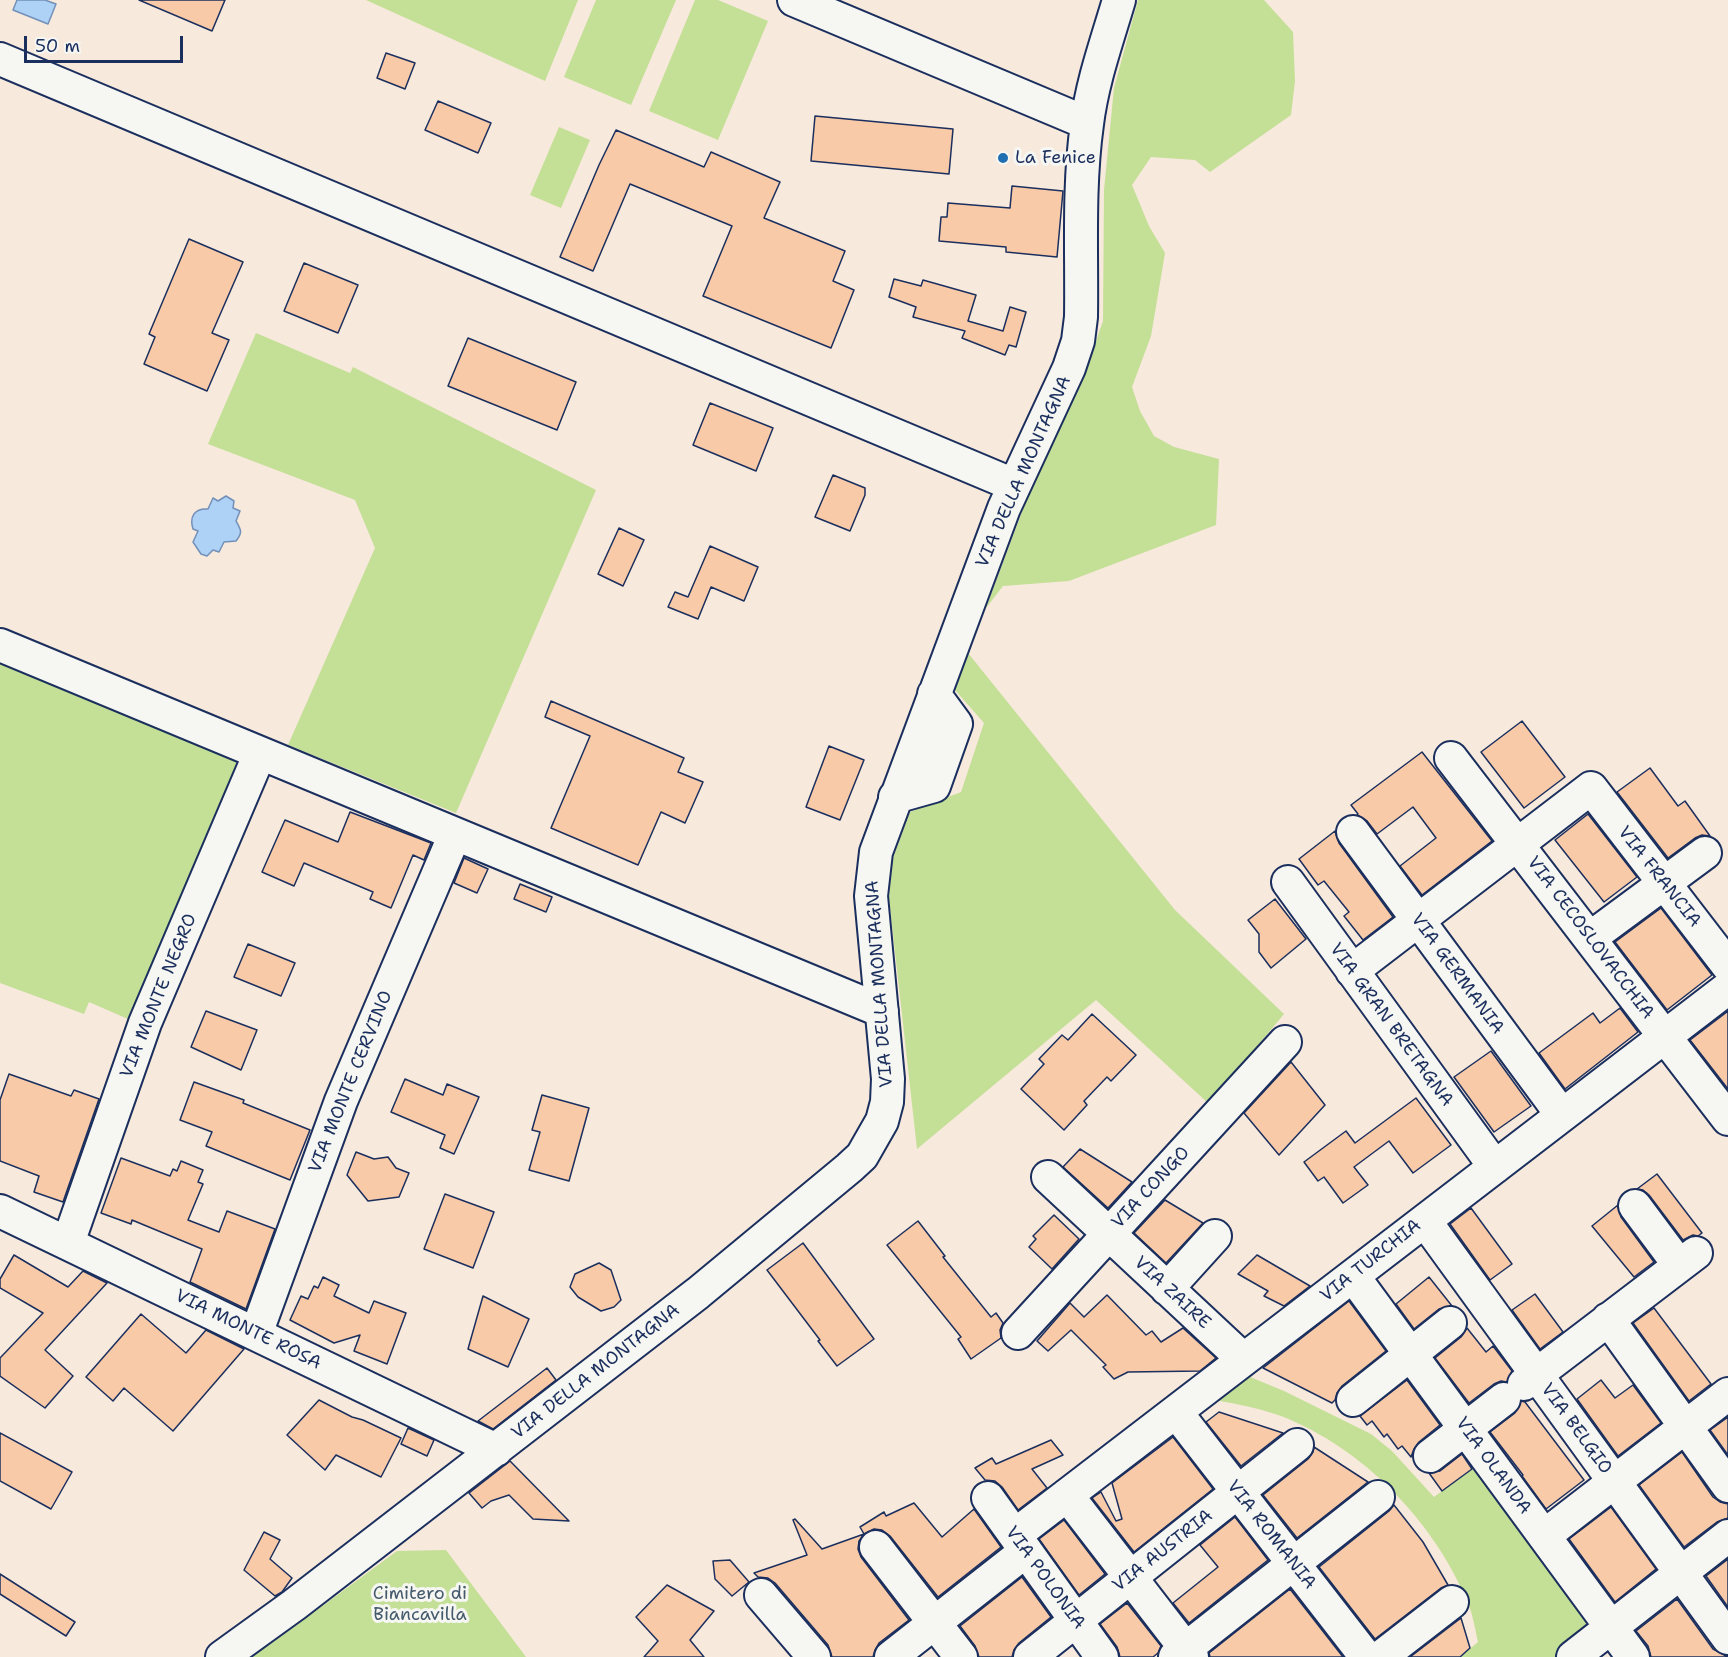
<!DOCTYPE html>
<style>
body{margin:0}
#map{position:relative;width:1728px;height:1657px;overflow:hidden;background:#f7e9dc;font-family:"Shantell Sans",sans-serif}
canvas{display:block}
.scale{position:absolute;left:24px;top:36px;width:159px;height:27px;box-sizing:border-box;border:3px solid #1b2f5e;border-top:0;padding-left:8px;font-size:18px;line-height:21px;white-space:nowrap;color:#1b2f5e;-webkit-text-stroke:4px #f6f6f2;paint-order:stroke}
</style>
<div id="map">
<canvas width="1728" height="1657"></canvas>
<div class="scale">50 m</div>
</div>
<script>
const ctx = document.querySelector('canvas').getContext('2d');
ctx.lineJoin = 'round';
function paint(path, color) { ctx.fillStyle = color; ctx.fill(path, 'evenodd'); }
function strokePath(path, color, width, dash) { ctx.strokeStyle = color; ctx.lineWidth = width; ctx.lineCap = dash ? 'butt' : 'round'; ctx.setLineDash(dash || []); ctx.stroke(path); }
function drawText(font, color, halo, rows, align = 'center') {
  ctx.font = font + ' "Shantell Sans",sans-serif'; ctx.lineWidth = 6; ctx.setLineDash([]); ctx.textBaseline = 'middle'; ctx.strokeStyle = halo; ctx.fillStyle = color; for (const [text, x, y, turn = 0] of rows) {
    ctx.save(); ctx.translate(x, y); ctx.rotate((+turn || 0) * Math.PI / 180); ctx.textAlign = isNaN(turn) ? turn : align; if (halo) ctx.strokeText(text, 0, 0); ctx.fillText(text, 0, 0); ctx.restore();
  }
}
paint(new Path2D(`
 M366,0H578L545,81Z
 M596,0H676L631,105L564,77Z
 M695,0H718L768,21L718,140L649,111Z
 M1138,0H1264L1293,32L1295,81L1291,115L1210,172L1195,160L1151,157L1132,185L1149,226L1165,253L1151,336L1132,387L1140,411L1154,436L1174,447L1219,459L1216,525L1069,581L1003,586L986,608L1029,493L1090,358L1103,321L1104,190L1114,88Z
 M559,127L590,140L561,208L530,195Z
 M256,333L350,373L353,367L596,490L456,813L288,745L375,548L355,500L208,444Z
 M968,653L1175,910L1284,1014L1209,1104L1096,1000L917,1149L889,898L892,861L910,812L961,792L984,723L955,690Z
 M0,660L238,760L128,1019L89,1002L84,1014L0,983Z
 M1243,1374L1284,1391L1371,1434L1392,1451L1434,1497L1478,1465L1596,1628L1555,1657H1460L1478,1642C1475,1629 1473,1615 1468,1603C1434,1521 1363,1448 1281,1416C1259,1408 1237,1404 1214,1400Z
 M446,1550L526,1657H244L256,1648L268,1646L397,1551Z`), '#c4df96');
const water = new Path2D(`
 M17,0H45L56,4L48,24L13,10Z
 M226,496L234,501L233,508L240,511L236,521C241,530 243,532 236,541L224,542L219,552L213,550L207,556L201,554L193,542L198,531L193,529C189,516 195,508 208,509L213,498L218,501Z`);
paint(water, '#aed1f6');
strokePath(water, '#7390b9', 1.5);
const building = new Path2D(`
 M139,0H225L212,31Z
 M386,53L415,63L405,89L377,78Z
 M438,101L491,123L478,153L425,130Z
 M815,116L953,129L949,174L811,161Z
 M616,130L704,167L711,152L780,182L764,218L845,251L833,281L854,290L831,348L703,296L732,226L630,184L593,271L560,257L599,165Z
 M1012,186L1063,191L1057,257L1006,252V247L939,241L941,217H947L948,203L1010,208Z
 M189,239L243,262L212,333L229,340L207,391L144,364L155,337L149,334Z
 M304,263L358,285L338,333L284,311Z
 M894,279L921,286L923,280L976,295L968,321L1003,331L1010,307L1026,312L1016,347L1009,345L1005,355L962,338L965,331L913,317L916,307L889,297Z
 M468,338L576,382L557,430L448,386Z
 M710,403L773,428L756,471L693,445Z
 M833,475L865,488V495L850,531L815,517Z
 M619,528L644,540L623,586L598,574Z
 M710,546L758,567L744,601L711,587L698,619L668,607L675,592L688,597Z
 M551,701L684,758L678,772L703,782L685,823L661,812L638,865L551,828L590,736L545,717Z
 M1522,721L1565,777L1524,808L1481,752Z
 M829,746L864,760L840,820L806,807Z
 M1422,752L1492,841L1422,895L1400,866L1436,838L1413,807L1377,834L1367,821L1357,815L1358,814L1351,805Z
 M1650,768L1678,806L1685,801L1710,836L1702,835L1695,838L1668,858L1617,792Z
 M350,812L431,843L424,860L413,855L391,908L370,899L373,892L304,863L294,886L262,872L285,820L338,842Z
 M1588,814L1637,877L1604,902L1555,840Z
 M1335,831L1339,843L1393,917L1363,940L1344,916L1349,912L1324,881L1318,885L1299,859Z
 M464,858L488,869L477,893L454,883Z
 M520,884L552,897L546,912L514,899Z
 M1275,899L1306,939L1271,968L1259,952V934L1248,920Z
 M1661,908L1712,975L1667,1010L1615,942Z
 M248,944L295,963L281,996L234,977Z
 M1620,1008L1638,1032L1565,1089L1539,1053L1593,1013L1600,1023Z
 M206,1011L257,1030L241,1070L191,1047Z
 M1728,1011V1089L1690,1040Z
 M1092,1014L1136,1055L1111,1081L1107,1077L1084,1101L1087,1105L1064,1130L1021,1089L1044,1064L1039,1059L1062,1035L1068,1040Z
 M1491,1051L1531,1106L1494,1132L1454,1077Z
 M1291,1062L1325,1105L1279,1155L1244,1113Z
 M9,1074L71,1096L74,1090L99,1099L63,1202L34,1192L39,1176L0,1161V1100Z
 M405,1079L443,1095L447,1084L479,1097L454,1154L440,1148L445,1135L391,1112Z
 M194,1082L244,1100L243,1103L310,1130L290,1180L206,1146L212,1132L180,1120Z
 M542,1095L589,1108L569,1181L529,1170L540,1132L532,1130Z
 M1416,1098L1451,1145L1413,1173L1389,1141L1354,1167L1368,1185L1343,1203L1324,1177L1318,1181L1304,1162L1346,1131L1355,1143Z
 M1080,1149L1132,1182L1108,1208L1063,1167Z
 M356,1152L374,1159L388,1157L396,1168L409,1173L399,1197L368,1201L347,1175Z
 M121,1158L170,1176L173,1169L177,1171L181,1161L203,1170L198,1182L203,1184L188,1220L219,1232L227,1211L275,1229L246,1309L190,1282L202,1249L132,1220L131,1224L101,1213Z
 M1657,1174L1702,1233L1698,1236L1693,1235L1683,1240L1649,1195L1643,1190L1637,1189Z
 M445,1194L494,1212L473,1268L424,1249Z
 M1165,1200L1203,1223L1166,1263L1134,1233Z
 M1618,1205L1621,1217L1654,1262L1634,1277L1592,1226Z
 M1471,1208L1512,1264L1490,1280L1450,1224Z
 M1054,1215L1079,1239L1052,1269L1029,1247L1036,1239L1033,1236Z
 M918,1221L945,1256L943,1257L991,1317L996,1313L1003,1323L1000,1330L1001,1338L971,1359L958,1339L961,1337L887,1245Z
 M803,1243L874,1339L837,1366L818,1341L820,1340L767,1270Z
 M14,1255L68,1287L83,1271L107,1283L45,1350L73,1376L45,1408L0,1376V1358L43,1313L0,1288V1279Z
 M1257,1255L1310,1286L1284,1306L1264,1296L1268,1291L1238,1274Z
 M599,1263L611,1270L621,1300L614,1307L601,1311L578,1297L570,1287L575,1274Z
 M323,1277L339,1285L334,1296L369,1313L374,1301L406,1313L387,1364L354,1351L360,1335L334,1343L290,1320L301,1296L308,1299L314,1286L318,1288Z
 M1429,1277L1452,1306L1439,1309L1414,1329L1396,1304Z
 M1535,1294L1563,1332L1540,1349L1512,1310Z
 M1107,1295L1146,1335L1152,1331L1161,1342L1183,1328L1216,1358L1200,1371L1128,1372L1114,1379L1103,1367L1106,1365L1071,1330L1048,1351L1037,1341L1070,1303L1084,1317Z
 M483,1296L529,1319L508,1367L468,1349Z
 M1349,1301L1386,1351L1342,1386L1337,1393L1335,1400L1332,1403L1263,1368Z
 M1654,1308L1711,1384L1689,1401L1633,1323Z
 M141,1314L186,1353L206,1330L244,1349L173,1431L124,1388L113,1401L86,1377Z
 M1467,1328L1486,1352L1493,1346L1512,1371L1507,1382L1501,1381L1494,1384L1469,1403L1435,1358L1461,1337Z
 M547,1368L556,1380L493,1429L478,1421Z
 M1407,1380L1440,1425L1419,1442L1414,1449L1411,1457L1402,1446L1398,1449L1387,1434L1384,1437L1372,1421L1367,1425L1360,1416Z
 M1601,1380L1615,1398L1633,1385L1661,1423L1618,1456L1577,1399Z
 M319,1400L352,1417L363,1420L401,1438L381,1477L336,1455L325,1470L287,1435Z
 M1521,1401L1525,1402L1584,1480L1546,1509L1522,1476L1523,1475L1490,1432L1515,1413Z
 M1219,1412L1283,1433L1241,1466L1206,1422Z
 M1728,1417V1455L1710,1430Z
 M408,1428L434,1440L427,1456L401,1444Z
 M0,1433L72,1472L51,1509L0,1481Z
 M1173,1437L1213,1489L1134,1552L1092,1498L1101,1492L1116,1521L1122,1519L1112,1483Z
 M1051,1440L1063,1455L1032,1469L1047,1488L1018,1510L1002,1487L995,1481L985,1480L975,1468L992,1458L996,1464Z
 M1314,1447L1368,1482L1297,1538L1263,1495L1308,1459L1313,1452Z
 M1682,1452L1713,1497L1720,1502L1728,1504V1518L1717,1522L1684,1547L1639,1485Z
 M1462,1454L1472,1469L1442,1491L1429,1473L1440,1471Z
 M510,1461L569,1521L533,1519L509,1495L491,1501L482,1508L469,1493Z
 M914,1503L942,1537L974,1509L1001,1547L938,1597L890,1536L882,1530L874,1529L864,1534L860,1527L884,1512L886,1516Z
 M1394,1505L1423,1542L1448,1585L1441,1588L1375,1639L1319,1567L1389,1511Z
 M1611,1507L1656,1569L1615,1602L1569,1539Z
 M1235,1517L1268,1560L1189,1623L1173,1603L1218,1567L1200,1545Z
 M795,1519L822,1549L864,1534L859,1541L858,1549L861,1557L909,1620L879,1643L875,1650L873,1657H832L828,1645L775,1583L768,1578L758,1577L754,1573L807,1555L793,1520Z
 M1064,1520L1105,1574L1079,1595L1039,1539Z
 M264,1532L280,1540L270,1559L292,1578L282,1592L275,1596L244,1570Z
 M1728,1559V1607L1706,1576Z
 M730,1560L749,1582L732,1596L715,1579L713,1561Z
 M0,1574L75,1622L66,1636L0,1594Z
 M1022,1577L1051,1617L1019,1643L1014,1650L1012,1657H979L975,1646L960,1626Z
 M667,1585L714,1611L690,1640L704,1657H644L658,1641L636,1617Z
 M1290,1589L1343,1657H1210L1209,1653Z
 M1677,1599L1713,1649L1728,1657H1651L1648,1646L1636,1631Z
 M1127,1603L1161,1646L1158,1653L1153,1657H1120L1117,1647L1100,1624Z
 M1461,1618L1470,1648L1460,1657H1410Z`);
paint(building, '#f9caa8');
strokePath(building, '#1b2f5e', 1.5);
const minor = new Path2D(`
 M794,0L1087,123
 M0,59L1014,485
 M0,645L882,1011
 M1451,758L1728,1119
 M895,797L934,786L956,724L934,694
 M1353,832L1562,1115
 M1288,882L1495,1167
 M1590,938L1705,853
 M1352,971L1591,788L1728,966
 M1048,1177L1243,1359
 M1635,1206L1679,1265
 M0,1211L496,1450
 M1425,1221L1728,1638
 M68,1243L145,1023L260,753
 M1353,1276L1633,1657
 M1167,1289L1215,1236
 M1608,1319L1728,1486
 M1018,1333L1285,1042
 M256,1334L341,1101L455,834
 M1524,1384L1696,1253
 M1353,1400L1450,1323
 M1176,1412L1366,1657
 M1430,1456L1504,1399
 M1067,1495L1192,1657
 M988,1498L1102,1657
 M1015,1535L1728,988
 M1544,1536L1728,1394
 M876,1547L961,1657
 M761,1595L814,1657
 M222,1657L294,1605L698,1293L849,1168L862,1156L882,1121L887,1102L888,1079L871,896L876,852L1004,508L1069,368L1078,341L1081,317C1082,254 1078,188 1087,124C1092,82 1107,41 1119,0
 M891,1657L1026,1551
 M1030,1657L1297,1445
 M1175,1657L1378,1497
 M1381,1657L1452,1602
 M1573,1657L1728,1536`);
strokePath(minor, '#1b2f5e', 36);
strokePath(minor, '#f6f6f2', 32);
for (const [x, y, r, color] of [
 [1003,158,6,"#1f6fb2"]
]) { const dot = new Path2D(); dot.arc(x, y, r, 0, 2 * Math.PI); ctx.fillStyle = color; ctx.fill(dot); strokePath(dot, '#f6f6f2', 2); }
drawText('18px', '#1b2f5e', '#f6f6f2', [
 ["La Fenice",1015,158]
], 'left');
drawText('18px', '#1b2f5e', '#f6f6f2', [
 ["VIA DELLA MONTAGNA",1024,472,-66],
 ["VIA FRANCIA",1659,877,52],
 ["VIA CECOSLOVACCHIA",1590,938,53],
 ["VIA GERMANIA",1457,974,54],
 ["VIA DELLA MONTAGNA",880,984,-94],
 ["VIA MONTE NEGRO",159,996,-68],
 ["VIA GRAN BRETAGNA",1391,1025,54],
 ["VIA MONTE CERVINO",351,1082,-68],
 ["VIA CONGO",1151,1188,-47],
 ["VIA TURCHIA",1371,1261,-38],
 ["VIA ZAIRE",1172,1293,43],
 ["VIA MONTE ROSA",248,1330,26],
 ["VIA DELLA MONTAGNA",596,1372,-38],
 ["VIA BELGIO",1576,1429,54],
 ["VIA OLANDA",1493,1466,54],
 ["VIA ROMANIA",1271,1535,52],
 ["VIA AUSTRIA",1163,1551,-38],
 ["VIA POLONIA",1045,1578,54]
]);
drawText('18px', '#455b6c', '#f6f6f2', [
 ["Cimitero di",420,1594],
 ["Biancavilla",420,1615]
]);
</script>
